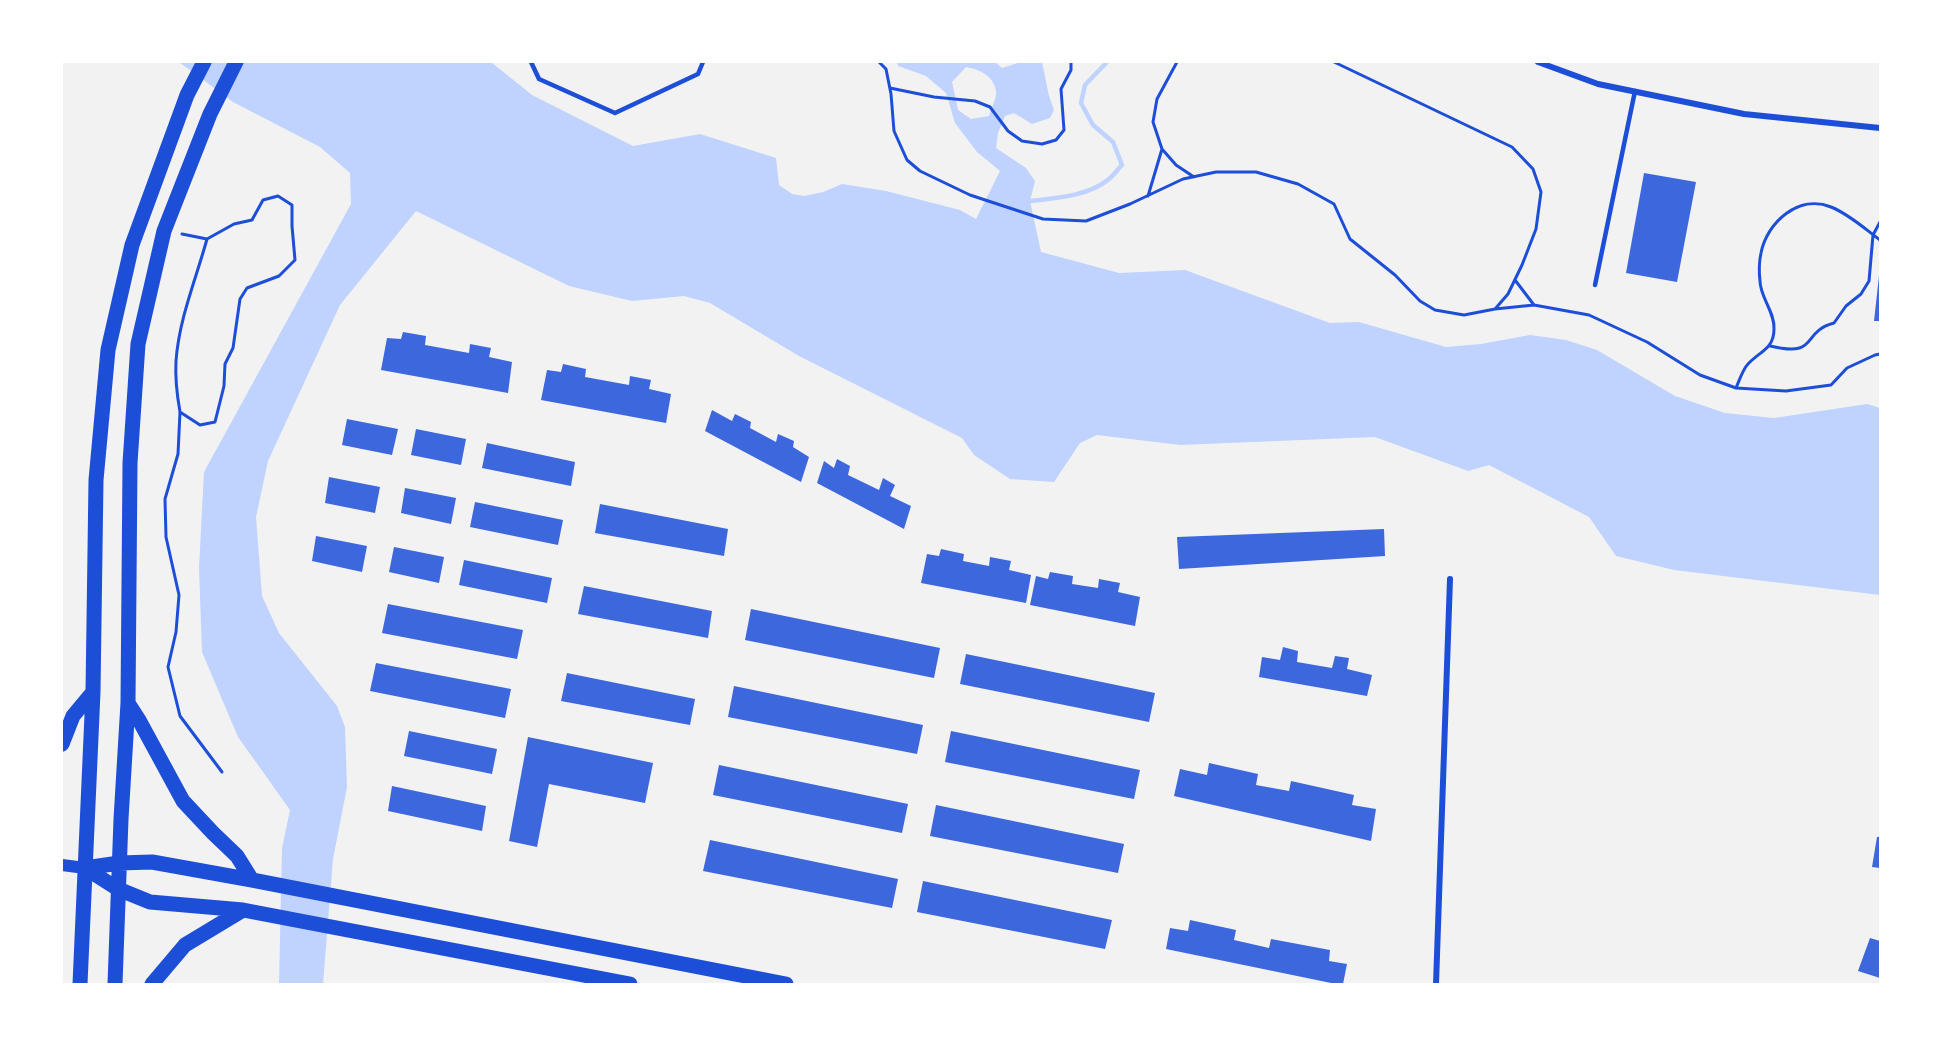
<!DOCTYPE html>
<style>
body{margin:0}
#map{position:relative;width:1942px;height:1046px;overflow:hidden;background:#f2f2f2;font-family:"PT Sans Narrow",sans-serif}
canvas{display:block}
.frame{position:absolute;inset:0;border:63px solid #fff;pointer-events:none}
</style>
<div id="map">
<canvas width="1942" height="1046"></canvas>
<div class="frame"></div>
</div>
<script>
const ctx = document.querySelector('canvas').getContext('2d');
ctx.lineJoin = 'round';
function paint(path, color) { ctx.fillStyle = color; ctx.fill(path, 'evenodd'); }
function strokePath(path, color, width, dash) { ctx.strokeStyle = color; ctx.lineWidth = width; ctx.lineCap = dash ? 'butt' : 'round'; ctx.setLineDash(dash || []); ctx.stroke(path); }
paint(new Path2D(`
 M179,62H491L532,95L633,146L700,134L776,158L779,185L792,194L804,196L823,192L842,184L886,191L960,210L976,219L1000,171L977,152L955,123L946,93L926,76L898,66L897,62H995L1002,68L1021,62H1042L1049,96L1054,110L1050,118L1032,124L1014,113L1005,116L998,133L996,148L1026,168L1035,181L1030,201L1041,252L1119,273L1185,270L1330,323L1359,322L1446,347L1481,344L1530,335L1566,340L1597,350L1675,396L1725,413L1774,418L1867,404L1880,408V595L1674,570L1616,556L1589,517L1489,465L1468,471L1375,437L1180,445L1097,435L1080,443L1054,482L1010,479L974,455L962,438L799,356L710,303L684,296L632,301L569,286L416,211L340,305L268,461L256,517L262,596L279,633L337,706L345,727L347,787L333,859L323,984H279L282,848L290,810L238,737L202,652L199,568L204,472L351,204L350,173L320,147L233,102ZM966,67C979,69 994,76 996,91C997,98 991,108 989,116L971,119L958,110L952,82Z`), '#bfd3fe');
strokePath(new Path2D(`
 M1030,201C1056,198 1089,196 1109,179C1114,175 1118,169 1122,165L1113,142L1093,125L1081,103L1085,85L1107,62`), '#bfd3fe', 4.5);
paint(new Path2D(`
 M1644,173L1696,182L1677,282L1626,273Z
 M1879,276H1880V321H1874Z
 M403,332L426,336L425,345L469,353L470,344L491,348L489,357L512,362L508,393L381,370L387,338L401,339Z
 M563,364L586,369L585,377L629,385L630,376L651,380L649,389L671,394L666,423L541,400L547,370L561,372Z
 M712,410L732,421L735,414L751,422L750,428L776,442L778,434L794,441L793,447L809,457L801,482L705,431Z
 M347,419L398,429L392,455L342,445Z
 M416,429L466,439L461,465L411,455Z
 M487,443L575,462L571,486L482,468Z
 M837,459L850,466L848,475L879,490L883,478L895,485L890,496L911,506L904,529L817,483L824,461L834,468Z
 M329,477L380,487L375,513L325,503Z
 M405,488L456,498L451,524L401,513Z
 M475,502L563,520L558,545L470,527Z
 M600,504L728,529L724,556L595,533Z
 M1384,529L1385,556L1179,569L1177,537Z
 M316,536L367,546L362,572L312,561Z
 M394,547L444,557L439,583L389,572Z
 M941,549L964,554L963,561L989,566L990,557L1011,561L1009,570L1031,575L1026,603L921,583L927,554L939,556Z
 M464,560L552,578L547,603L459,585Z
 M1050,572L1073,576L1072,584L1098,588L1099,579L1120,583L1118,592L1140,597L1135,626L1030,605L1036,576L1048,579Z
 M584,586L712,611L708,638L578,614Z
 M388,604L523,630L517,659L382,633Z
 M751,609L940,648L934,678L745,640Z
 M1283,647L1298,651L1297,662L1332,668L1335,656L1349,658L1347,669L1372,675L1367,696L1259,677L1262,657L1280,660Z
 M966,654L1155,693L1149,722L960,684Z
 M376,663L511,689L505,718L370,691Z
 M567,673L695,699L690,725L561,701Z
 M734,686L923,725L917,754L728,717Z
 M409,731L497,749L492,774L404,756Z
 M951,731L1140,770L1134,799L945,762Z
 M528,737L653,763L645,803L549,784L537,847L509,841Z
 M1209,763L1258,774L1256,785L1289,791L1291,781L1354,795L1352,805L1376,809L1371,841L1174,796L1180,769L1207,775Z
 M719,765L908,804L902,833L713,795Z
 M392,786L486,806L482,831L388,811Z
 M936,805L1124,844L1118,873L930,836Z
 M1877,837H1880V868L1872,867Z
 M710,840L898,879L892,908L703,871Z
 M923,881L1112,920L1105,949L917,912Z
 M1190,920L1236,930L1234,940L1269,948L1271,939L1330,950L1329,961L1347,964L1343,984H1336L1166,949L1170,928L1188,931Z
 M1870,938L1880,941V978L1858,971Z`), '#3d67dc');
strokePath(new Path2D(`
 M879,62L886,69L891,94L894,131L907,160L920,171L970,195L1043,219L1086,221L1130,204L1183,179L1216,172H1256L1298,184L1334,204L1350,239L1395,275L1420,301L1435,310L1464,315L1495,309L1508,294L1522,265L1536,229L1541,192L1533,169L1512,147L1334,62
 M890,88L934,97L975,101L990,107L1008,131L1022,141L1042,144L1056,140L1064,130L1061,89L1071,70V62
 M1162,149L1176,165L1194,177
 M1148,196L1162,149L1153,122L1157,99L1177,62
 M182,234L207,239L234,224L252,220L263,200L278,196L292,205V226L295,260L279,276L247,288L240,299L233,348L225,364L224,386L215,422L200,425L180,412C177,395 175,378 176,361C179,319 196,279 207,239
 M1515,280L1534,305L1589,315L1647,342L1700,375L1736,388L1786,391L1831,385L1847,368L1875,355L1880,354
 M1495,309L1534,305
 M1770,346C1820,358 1800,332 1834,323L1846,306L1861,294L1869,281L1873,235L1880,222
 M1736,388C1739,381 1743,369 1748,364C1760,351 1774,349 1774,329C1775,312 1760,297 1760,281C1759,273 1759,262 1761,253C1767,222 1799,194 1831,207C1849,214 1865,229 1880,240
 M180,412L178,454L165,499L166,537L179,595L176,632L168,667L180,716L222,772`), '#1d4ed8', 3);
strokePath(new Path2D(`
 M531,62L539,79L615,113L698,74L703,62
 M1595,285L1635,91`), '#1d4ed8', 4.5);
strokePath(new Path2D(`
 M1538,62L1598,84L1744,114L1880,128
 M1436,984L1450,579`), '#1d4ed8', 6);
strokePath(new Path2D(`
 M62,865L85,868`), '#1d4ed8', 12);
strokePath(new Path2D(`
 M128,703L139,720L183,801L213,833L237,856L252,880
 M62,744L73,716L93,692
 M85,868L119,863L152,862L252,880L786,984
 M85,868L118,889L150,902L243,910L630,984
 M80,984L93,692L96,480L108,350L132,245L187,95L204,62
 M115,984L121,819L128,703L130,463L138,344L164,231L210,114L236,62
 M152,984L185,945L243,910`), '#1d4ed8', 15);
</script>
